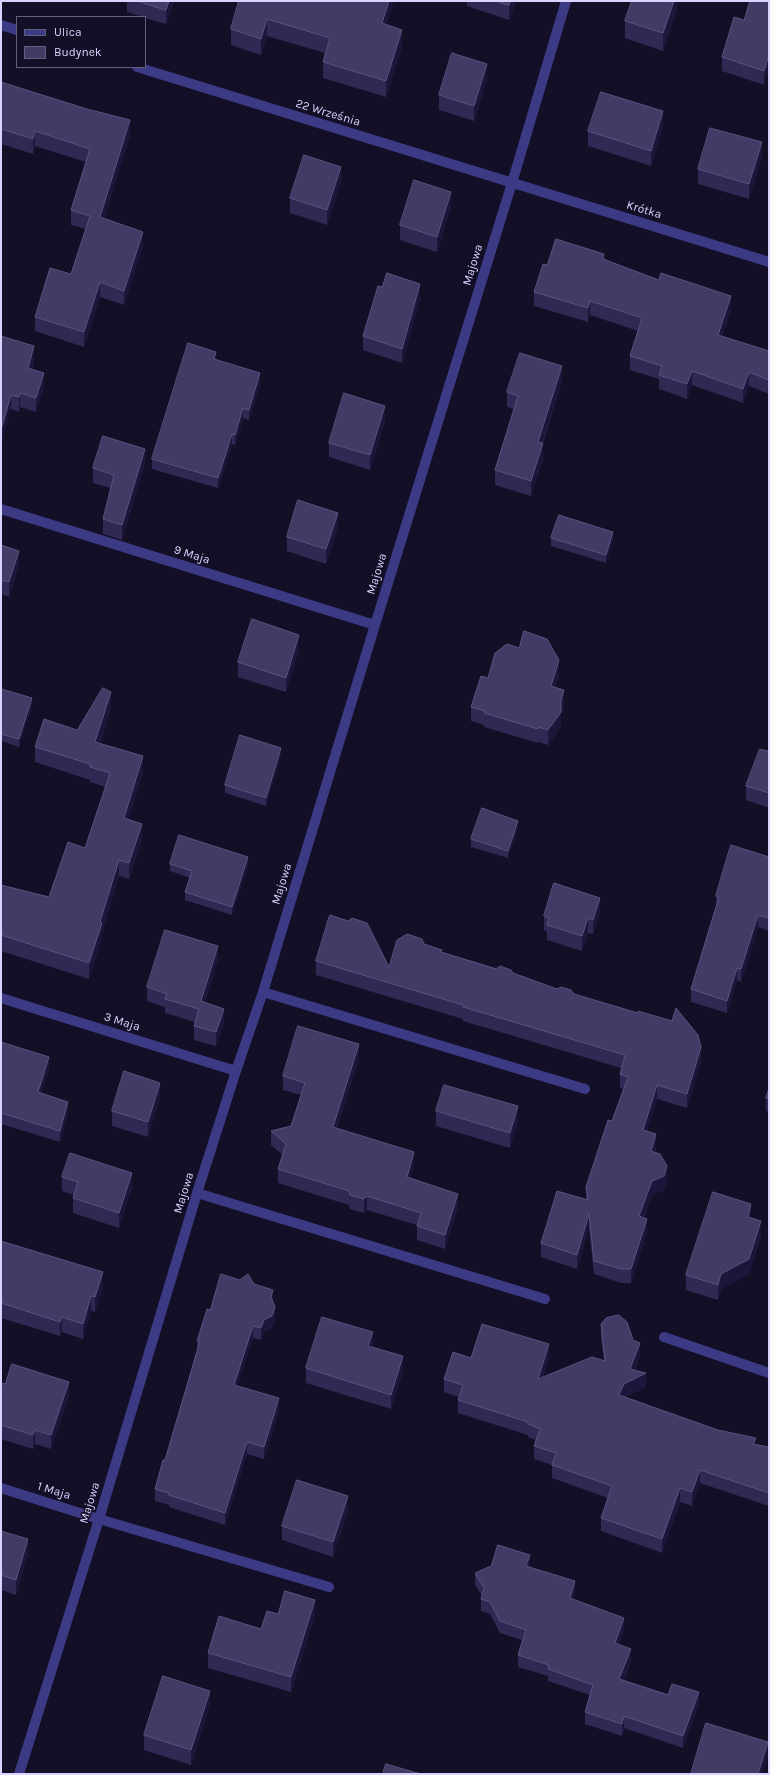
<!DOCTYPE html>
<meta charset="utf-8">
<style>
body{margin:0}
#map{position:relative;width:770px;height:1775px;overflow:hidden;background:#130f26;font-family:Karla,sans-serif}
canvas{display:block}
.frame{position:absolute;inset:0;border:2px solid #d9d4ff;pointer-events:none}
.legend{position:absolute;left:16px;top:16px;width:130px;height:52px;box-sizing:border-box;background:#130f26;border:1px solid #625e7d;margin:0;padding:5px 7px;list-style:none;font-size:12px;color:#d9d4ff}
.legend li{display:flex;align-items:center;gap:8px;height:20px}
.legend b{width:20px;border:1px solid #625e7d}
</style>
<div id="map">
<canvas width="770" height="1775"></canvas>
<div class="frame"></div>
<ul class="legend">
<li><b style="height:5px;background:#3d3a85"></b>Ulica</li>
<li><b style="height:11px;background:#433a66"></b>Budynek</li>
</ul>
</div>
<script>
const ctx = document.querySelector('canvas').getContext('2d');
ctx.lineJoin = 'round';
function strokePath(path, color, width, dash) { ctx.strokeStyle = color; ctx.lineWidth = width; ctx.lineCap = dash ? 'butt' : 'round'; ctx.setLineDash(dash || []); ctx.stroke(path); }
function paint(path, color) { ctx.fillStyle = color; ctx.fill(path, 'evenodd'); }
function drawText(font, color, halo, rows, align = 'center') {
  ctx.font = font + ' Karla,sans-serif'; ctx.lineWidth = 3; ctx.setLineDash([]); ctx.textBaseline = 'middle'; ctx.strokeStyle = halo; ctx.fillStyle = color; for (const [text, x, y, turn = 0] of rows) {
    ctx.save(); ctx.translate(x, y); ctx.rotate((+turn || 0) * Math.PI / 180); ctx.textAlign = isNaN(turn) ? turn : align; if (halo) ctx.strokeText(text, 0, 0); ctx.fillText(text, 0, 0); ctx.restore();
  }
}
strokePath(new Path2D(`
 M263,992L585,1089
 M197,1193L545,1299
 M664,1337L769,1373
 M99,1519L329,1587`), '#3d3a85', 10);
strokePath(new Path2D(`
 M1,25L17,30
 M137,67L769,262
 M1,509L375,625
 M1,998L236,1071
 M1,1488L99,1519
 M19,1774L99,1519L197,1193L236,1071L263,992L375,625L512,183L566,1`), '#3d3a85', 10);
paint(new Path2D(`
 M127,1H174L166,24L145,18V17H143L127,12Z
 M239,1L386,25L402,46L386,97L323,78V62L325,53L267,36L261,55L231,45V29Z
 M467,1H516L509,20L467,6Z
 M677,1V9L663,51L625,38V21Z
 M769,1L764,85L722,71V57L744,20Z
 M487,79L474,121L439,110V95Z
 M1,82L130,135L104,219L143,246L124,305L100,297L84,347L35,331V317L71,274L86,229L71,225V210L86,162L35,146L33,154L1,144Z
 M663,126L651,166L588,146V131Z
 M762,157L749,199L698,184V169Z
 M341,181L327,225L290,213V198Z
 M451,207L437,252L400,240V225Z
 M604,259L731,310L722,337L769,351V394L749,386L743,403L692,385L687,399L659,389V379L630,370V356L638,331L590,315L588,322L534,306V292L547,265Z
 M382,287L420,299L402,363L363,350V336Z
 M1,336L34,360L32,369L44,387L36,412L20,407L19,412L11,409Z
 M216,360L260,383L249,420L243,418L235,445L232,444L218,488L152,469V459Z
 M562,381L543,443V458L531,496L495,485V470L514,409L507,407V392Z
 M385,421L370,470L329,457V443Z
 M145,463L122,540L103,534V519L110,488L93,483V468Z
 M338,527L326,564L287,551V537Z
 M551,538L613,539L606,563L551,546Z
 M1,545L19,565L9,597L1,594Z
 M299,649L286,692L238,677V662Z
 M559,675L555,687L564,705L561,714V727L548,745L538,742V743L484,727V725L471,721V707L488,678Z
 M1,692L32,706L19,747L1,741Z
 M111,708L100,743L143,772L128,820L142,840L129,879L119,876L102,933V938L89,979L1,951V885L49,897L85,848L106,787L90,782V780L35,762V747L77,730Z
 M769,750V814V808L746,800V786L767,751Z
 M281,755L266,806L225,793V785Z
 M518,828L508,858L471,847V839Z
 M769,857V931L758,927L741,982L737,980L727,1013L691,1002V989L716,907V896Z
 M170,864L248,865L232,915L185,900V892L190,878L170,871Z
 M600,912L593,934L588,933L582,951L547,940V932L544,930V916Z
 M424,944L442,952L513,973L557,989L574,994L701,1061L687,1108L657,1099L647,1131L656,1148L655,1152L667,1180L664,1190L652,1195L644,1218L647,1232L631,1283H621L594,1274L589,1228L577,1269L541,1257V1243L586,1200V1187L612,1121L624,1089L620,1088V1074L621,1068L463,1021V1019L316,975V961L389,967Z
 M218,959L205,1002L224,1022L216,1046L194,1040V1026L195,1022L165,1013V1007L147,1001V987Z
 M1,1042L49,1069L41,1093L68,1113L60,1142L1,1124Z
 M359,1058L337,1128L414,1166L410,1178L458,1207L445,1249L417,1240V1225L367,1210L364,1213L350,1209L349,1205L278,1183V1169L283,1155L271,1145V1131L291,1126L301,1095L283,1090V1076Z
 M769,1089V1112L766,1111V1098Z
 M160,1097L148,1137L112,1126V1111Z
 M436,1111L518,1121L510,1148L436,1126Z
 M62,1177L132,1187L119,1228L73,1213V1198L74,1195L62,1191Z
 M751,1218L761,1236L749,1274L721,1289L718,1300L686,1290V1275Z
 M1,1241L103,1287L95,1312L91,1310L83,1339L62,1332L60,1336L1,1318Z
 M254,1284L273,1302L275,1319L272,1328L264,1332L261,1340L253,1338L237,1386L279,1410L264,1459L247,1454L225,1525L169,1507V1505L155,1501V1489L165,1460L197,1350V1341L210,1310Z
 M601,1324L633,1340L640,1356L635,1370L646,1387L625,1397L756,1445L769,1447V1506L700,1483L692,1506L680,1502L662,1553L601,1531V1518L608,1498L552,1478V1465L534,1459V1446L536,1440L528,1437V1435L458,1413V1400L459,1397L444,1392V1379L471,1358L549,1357L543,1377L604,1360L601,1338Z
 M306,1368L403,1371L391,1409L306,1383Z
 M1,1383L5,1384L69,1396L51,1449L35,1444L33,1449L1,1439Z
 M348,1510L333,1557L282,1540V1526Z
 M1,1531L28,1554L16,1595L1,1590Z
 M530,1568L575,1593L573,1599L624,1630L619,1644L631,1661L624,1680L699,1704L683,1748L624,1728L622,1736L585,1724V1712L590,1695L548,1681V1676L518,1667V1655L522,1640L500,1633L490,1614L481,1611V1599L482,1596L475,1585V1573Z
 M278,1614L315,1615L291,1692L208,1668V1653L261,1629Z
 M210,1705L191,1765L144,1750V1735Z`), '#312854');
paint(new Path2D(`
 M169,1H174L166,24V10Z
 M389,1H394L382,40V23Z
 M511,1H516L509,20V5Z
 M674,1H677V9L663,51V33Z
 M267,19V36L261,55V39Z
 M402,30V46L386,97V81Z
 M769,55V70L764,85V71Z
 M487,64V79L474,121V106Z
 M663,111V126L651,166V151Z
 M130,120V135L100,232V217Z
 M35,131V146L33,154V139Z
 M762,142V157L749,199V184Z
 M341,167V181L327,225V210Z
 M451,192V207L437,252V237Z
 M143,232V246L124,305V291Z
 M100,282V297L84,347V332Z
 M420,284V299L402,363V349Z
 M731,296V310L718,349V335Z
 M590,301V315L588,322V308Z
 M34,346V360L28,382V368Z
 M216,352V362L214,359Z
 M562,366V381L538,456V442Z
 M692,371V385L687,399V384Z
 M749,372V386L743,403V389Z
 M44,373V387L36,412V398Z
 M260,373V383L249,420V410Z
 M20,393V407L19,412V397Z
 M11,395V409L1,445V430Z
 M385,406V421L370,470V455Z
 M243,408V418L235,445V435Z
 M232,434V444L218,488V478Z
 M543,443V458L531,496V481Z
 M145,449V463L122,540V525Z
 M338,513V527L326,564V549Z
 M613,532V539L606,563V555Z
 M19,551V565L9,597V582Z
 M299,635V649L286,692V678Z
 M559,660V675L551,701V686Z
 M564,690V705L561,714V727L548,745V730L561,700Z
 M111,692V708L95,757V742Z
 M32,698V706L19,747V739Z
 M281,748V755L266,806V798Z
 M143,756V772L124,834V818Z
 M518,821V828L508,858V851Z
 M142,824V840L129,879V863Z
 M248,857V865L232,915V907Z
 M119,860V876L102,933V938L89,979V963L100,922Z
 M600,898V912L593,934V920Z
 M758,915V927L741,982V969Z
 M588,918V933L582,951V936Z
 M218,946V959L201,1014V1001Z
 M737,968V980L727,1013V1001Z
 M224,1009V1022L216,1046V1032Z
 M359,1044V1058L333,1141V1127Z
 M701,1047V1061L687,1108V1094Z
 M49,1057V1069L38,1104V1092Z
 M160,1083V1097L148,1137V1122Z
 M657,1085V1099L643,1144V1130Z
 M68,1102V1113L60,1142V1131Z
 M518,1106V1121L510,1148V1133Z
 M656,1134V1148L651,1165V1151Z
 M414,1152V1166L407,1190V1177Z
 M667,1166V1180L664,1190L652,1195L639,1230V1216L652,1181Z
 M2,1172V1180L1,1184V1176Z
 M132,1173V1187L119,1228V1213Z
 M458,1194V1207L445,1249V1235Z
 M367,1196V1210L364,1213V1199Z
 M751,1204V1219L748,1217Z
 M589,1214V1228L577,1269V1255Z
 M647,1219V1232L631,1283V1269Z
 M761,1221V1236L749,1274L721,1289L718,1300V1285L721,1274Z
 M103,1272V1287L95,1312V1297Z
 M273,1290V1302L271,1309V1297Z
 M91,1296V1310L83,1339V1324Z
 M275,1307V1319L272,1328L264,1332L261,1340V1328L264,1320Z
 M62,1317V1332L60,1336V1322Z
 M253,1326V1338L234,1397V1385Z
 M373,1332V1347L368,1361V1346Z
 M640,1343V1356L630,1381L646,1373V1387L624,1398L619,1395Z
 M549,1344V1357L538,1392V1379Z
 M403,1356V1371L391,1409V1395Z
 M69,1382V1396L51,1449V1435Z
 M279,1398V1410L264,1459V1447Z
 M35,1430V1444L33,1449V1435Z
 M756,1438V1451L753,1444Z
 M247,1442V1454L225,1525V1513Z
 M700,1470V1483L692,1506V1492Z
 M680,1488V1502L662,1553V1539Z
 M348,1496V1510L333,1557V1542Z
 M28,1539V1554L16,1595V1580Z
 M530,1555V1567L526,1566Z
 M575,1581V1593L570,1610V1598Z
 M315,1600V1615L291,1692V1677Z
 M624,1618V1630L615,1655V1643Z
 M631,1649V1661L619,1691V1679Z
 M210,1691V1705L191,1765V1750Z
 M699,1692V1704L683,1748V1736Z
 M624,1716V1728L622,1736V1724Z
 M768,1742V1756L762,1774H758Z`), '#1d163a');
const building = new Path2D(`
 M138,1H169L166,10Z
 M239,1H389L382,23L402,30L386,81L323,62L330,38L267,19L261,39L231,29Z
 M496,1H511L509,5Z
 M632,1H674L663,33L625,21Z
 M750,1H769V55L764,71L722,57L734,17L744,20Z
 M452,53L487,64L474,106L439,95Z
 M1,82L87,109L130,120L100,217L143,232L124,291L100,282L84,332L35,317L50,268L71,274L90,216L71,210L90,149L35,131L33,139L1,129Z
 M601,92L663,111L651,151L588,131Z
 M710,128L762,142L749,184L698,169Z
 M304,155L341,167L327,210L290,198Z
 M414,180L451,192L437,237L400,225Z
 M556,239L604,254L603,259L659,280L661,273L731,296L718,335L769,351V380L749,372L743,389L692,371L687,384L659,375L662,366L630,356L642,318L590,301L588,308L534,292L543,264L547,265Z
 M387,273L420,284L402,349L363,336L378,286L382,287Z
 M1,336L34,346L28,368L44,373L36,398L20,393L19,397L11,395L1,430Z
 M188,343L216,352L214,359L260,373L249,410L243,408L235,435L232,434L218,478L152,459Z
 M520,353L562,366L538,442L543,443L531,481L495,470L518,396L507,392Z
 M344,393L385,406L370,455L329,443Z
 M103,436L145,449L122,525L103,519L114,475L93,468Z
 M298,500L338,513L326,549L287,537Z
 M559,515L613,532L606,555L551,538Z
 M1,545L19,551L9,582L1,580Z
 M252,619L299,635L286,678L238,662Z
 M524,631L547,639L559,660L551,686L564,690L561,700V712L548,730L538,727V729L484,713L485,711L471,707L481,676L488,678L495,653L507,644L519,648Z
 M103,688L111,692L95,742L143,756L124,818L142,824L129,863L119,860L100,922L102,923L89,963L1,935V885L49,897L68,842L85,848L110,773L90,767V764L35,747L44,719L77,730Z
 M2,689L32,698L19,739L1,734V692Z
 M240,735L281,748L266,798L225,785Z
 M760,749L767,751L769,750V793L746,786Z
 M482,808L518,821L508,851L471,839Z
 M179,835L248,857L232,907L185,892L192,871L170,864Z
 M731,845L769,857V918L758,915L741,969L737,968L727,1001L691,989L719,897L716,896Z
 M554,883L600,898L593,920L588,918L582,936L547,925L549,918L544,916Z
 M330,915L348,921L352,918L367,923L389,967L397,940L407,934L422,939L424,944L442,950L441,952L496,969L500,966L511,970L513,973L557,989L561,987L571,990L574,994L638,1013V1011L672,1021L676,1008L698,1035L701,1047L687,1094L657,1085L643,1130L656,1134L651,1151L660,1154L667,1166L664,1176L652,1181L639,1216L647,1219L631,1269H621L594,1261L589,1214L577,1255L541,1243L557,1191L588,1200L586,1187L608,1120L612,1121L628,1077L620,1074L625,1055L463,1007V1005L316,961Z
 M165,930L218,946L201,1001L224,1009L216,1032L194,1026L199,1009L165,999L167,994L147,987Z
 M298,1026L359,1044L333,1127L414,1152L407,1177L458,1194L445,1235L417,1226L421,1213L367,1196L364,1199L350,1195L349,1191L278,1169L286,1144L271,1131L291,1126L305,1083L283,1076Z
 M1,1042L49,1057L38,1092L68,1102L60,1131L1,1113Z
 M124,1071L160,1083L148,1122L112,1111Z
 M444,1085L518,1106L510,1133L436,1111Z
 M769,1089V1099L766,1098Z
 M70,1153L132,1173L119,1213L73,1198L78,1182L62,1177Z
 M713,1192L751,1204L748,1217L761,1221L749,1259L721,1274L718,1285L686,1275Z
 M1,1241L103,1272L95,1297L91,1296L83,1324L62,1317L60,1322L1,1303Z
 M221,1274L240,1280L248,1274L254,1284L273,1290L271,1297L275,1307L272,1316L264,1320L261,1328L253,1326L234,1385L279,1398L264,1447L247,1442L225,1513L169,1495V1493L155,1489L163,1460H165L200,1341H197L207,1309L210,1310Z
 M619,1315L627,1322L633,1340L640,1343L630,1369L646,1373L624,1384L619,1395L718,1430L756,1438L753,1444L769,1447V1493L700,1470L692,1492L680,1488L662,1539L601,1518L612,1486L552,1465L556,1453L534,1446L540,1429L528,1424V1422L458,1400L463,1385L444,1379L453,1352L471,1358L482,1324L549,1344L538,1379L592,1357L605,1361L601,1324L606,1318Z
 M322,1317L373,1332L368,1346L403,1356L391,1395L306,1368Z
 M12,1364L69,1382L51,1435L35,1430L33,1435L1,1425V1383L5,1384Z
 M297,1480L348,1496L333,1542L282,1526Z
 M1,1531L28,1539L16,1580L1,1575Z
 M498,1545L530,1555L526,1566L575,1581L570,1598L624,1618L615,1643L631,1649L619,1679L668,1695L672,1684L699,1692L683,1736L624,1716L622,1724L585,1712L593,1685L548,1669L549,1665L518,1655L526,1630L500,1621L490,1602L481,1599L484,1588L475,1573L491,1566Z
 M285,1591L315,1600L291,1677L208,1653L219,1616L261,1629L267,1611L278,1614Z
 M163,1676L210,1691L191,1750L144,1735Z
 M706,1723L768,1742L758,1774H691Z
 M386,1764L421,1774H383Z`);
paint(building, '#433a66');
strokePath(building, '#5a527e', 1);
drawText('12px', '#d9d4ff', '#130f26', [
 ["22 Września",328,113,17],
 ["Krótka",644,210,17],
 ["Majowa",473,265,-73],
 ["9 Maja",192,555,17],
 ["Majowa",377,574,-73],
 ["Majowa",282,884,-73],
 ["3 Maja",122,1022,17],
 ["Majowa",184,1193,-73],
 ["1 Maja",54,1491,17],
 ["Majowa",90,1503,-73]
]);
</script>
